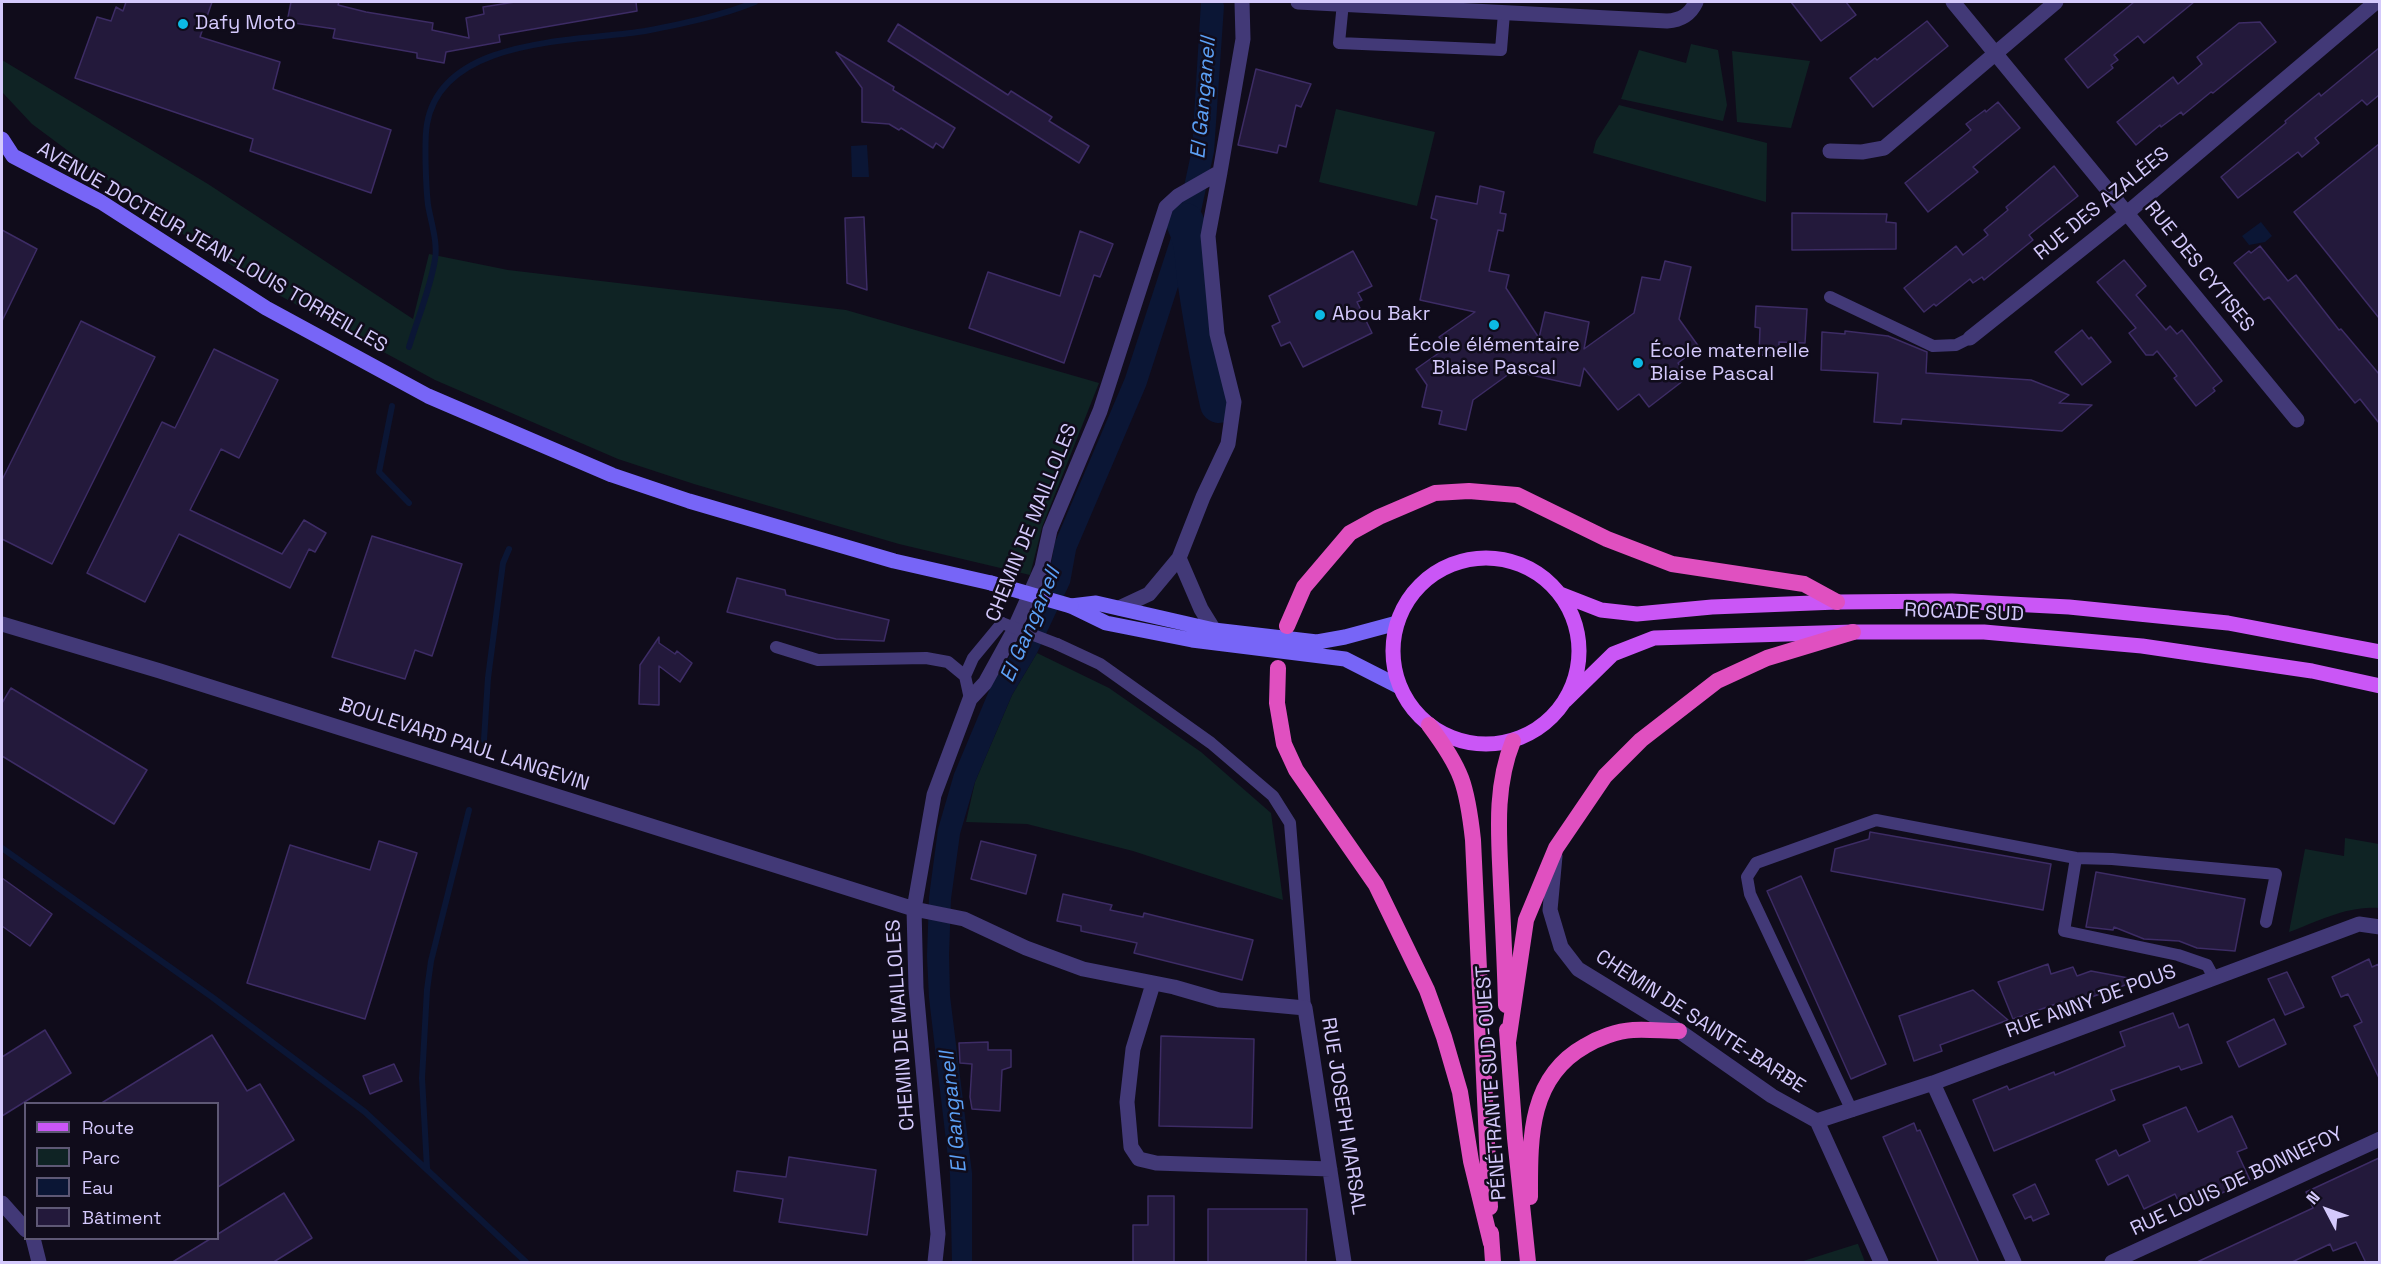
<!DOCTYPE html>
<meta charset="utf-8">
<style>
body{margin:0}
#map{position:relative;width:2381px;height:1264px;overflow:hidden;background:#100c1b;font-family:"Space Grotesk",sans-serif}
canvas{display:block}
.frame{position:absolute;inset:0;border:3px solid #d4c9fc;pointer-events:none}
.legend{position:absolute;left:24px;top:1102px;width:195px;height:138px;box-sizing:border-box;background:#100c1b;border:2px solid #5e5875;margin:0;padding:8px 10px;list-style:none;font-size:18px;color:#d4c9fc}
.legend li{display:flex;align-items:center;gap:12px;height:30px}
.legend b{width:30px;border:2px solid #5e5875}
.north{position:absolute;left:2297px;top:1180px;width:60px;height:60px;-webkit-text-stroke:4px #100c1b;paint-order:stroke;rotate:311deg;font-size:16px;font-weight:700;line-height:24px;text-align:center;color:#d4c9fc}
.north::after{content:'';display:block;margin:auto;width:21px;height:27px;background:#d4c9fc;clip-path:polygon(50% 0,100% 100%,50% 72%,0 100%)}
</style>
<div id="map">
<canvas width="2381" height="1264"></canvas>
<div class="frame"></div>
<ul class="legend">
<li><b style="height:8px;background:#ca56f6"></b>Route</li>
<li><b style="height:16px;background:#0f2324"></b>Parc</li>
<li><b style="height:16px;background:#0b1635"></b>Eau</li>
<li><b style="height:16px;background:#23193b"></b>Bâtiment</li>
</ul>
<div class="north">N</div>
</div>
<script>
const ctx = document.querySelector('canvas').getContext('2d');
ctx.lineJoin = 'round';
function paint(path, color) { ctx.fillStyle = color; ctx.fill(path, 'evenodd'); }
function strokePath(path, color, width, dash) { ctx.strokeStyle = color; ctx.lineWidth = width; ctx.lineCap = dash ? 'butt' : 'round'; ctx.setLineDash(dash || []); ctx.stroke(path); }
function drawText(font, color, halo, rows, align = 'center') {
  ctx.font = font + ' "Space Grotesk",sans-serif'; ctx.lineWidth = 5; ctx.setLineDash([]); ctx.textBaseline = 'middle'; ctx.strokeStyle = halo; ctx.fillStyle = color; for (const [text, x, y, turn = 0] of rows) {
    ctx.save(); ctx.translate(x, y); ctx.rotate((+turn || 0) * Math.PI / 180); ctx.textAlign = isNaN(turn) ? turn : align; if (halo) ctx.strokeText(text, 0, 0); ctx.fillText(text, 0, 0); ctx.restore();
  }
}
paint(new Path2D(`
 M1691,44L1718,50L1727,105L1723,121L1621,99L1639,50L1686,63Z
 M1732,51L1810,61L1791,128L1737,122Z
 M2,60L208,184L413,319L429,254L508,270L846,310L1099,383L1042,527L1030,575L899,544L694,484L618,459L435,380L275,293L161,220L32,124L2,92Z
 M1619,105L1767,143L1766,202L1593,153L1596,141Z
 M1336,109L1435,132L1417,206L1319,182Z
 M1037,653L1109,688L1201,752L1271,813L1283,900L1133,851L1027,824L966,822L975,782L1012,695Z
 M2345,838L2379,844V908C2349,905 2318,921 2289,932L2305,849L2344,856Z
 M1858,1244L1865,1262H1800L1857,1244Z`), '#0f2324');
paint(new Path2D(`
 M1201,2H1223L1224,6L1214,152L1198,225L1146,386L1076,550L1070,583L1037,653L1012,695L975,782L960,834L951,899L949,955L950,996L972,1173V1262H952L950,1174L929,998L927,956L929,897L938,829L954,774L991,686L1018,643L1049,575L1055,542L1125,378L1177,219L1192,149Z
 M867,145L869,177H852L851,146Z
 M2261,222L2272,236L2265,242L2249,245L2242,236Z`), '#0b1635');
strokePath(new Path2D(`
 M409,347C417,320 431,287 435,259C438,243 431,222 428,205C426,188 424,140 427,124C442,36 578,42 645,31C681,24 721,16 755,2
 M392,406L379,472L409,503
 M484,740L488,678L503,563L509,549
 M2,848L212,997L365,1112L526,1262
 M427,1168L422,1078L427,990L431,961L469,810`), '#0b1635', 6);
strokePath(new Path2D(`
 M1185,222C1196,245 1193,261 1197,285C1203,325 1210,365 1219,404`), '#0b1635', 38);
const building = new Path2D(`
 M126,2H212L200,37L280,62L273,89L391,130L371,193L250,151L253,139L75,78L97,17L111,21L116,7L123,11Z
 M291,2H339L338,5L366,12L433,23L432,30L469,38L466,18L484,14L483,7L515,2H636L637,11L499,35L500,42L446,52L444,63L417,58V53L333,38L335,29L287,22Z
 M1791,2H1846L1856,15L1821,41Z
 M2134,2H2194L2144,43L2138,36L2114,55L2118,60L2111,65L2113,68L2088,88L2065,59Z
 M1927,21L1948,46L1873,107L1850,78L1875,58L1877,60Z
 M2260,22L2276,42L2213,93L2211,92L2183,115L2181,112L2161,127L2160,125L2136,145L2117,122L2173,77L2178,84L2202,64L2197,57L2239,23Z
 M898,24L1008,95L1011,91L1052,117L1049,121L1089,146L1079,163L888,41Z
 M2379,48V95L2367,105L2362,100L2315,138L2319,143L2302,157L2298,152L2238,198L2221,177L2286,123L2285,121L2308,102L2319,93L2321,96Z
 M836,52L894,87L893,90L955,128L943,148L936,143L933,148L901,128L899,130L889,124L862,122V88Z
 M1256,69L1311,84L1301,107L1296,105L1286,147L1279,145L1277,153L1238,145Z
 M1998,102L2020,128L1973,167L1978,172L1928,212L1905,183L1971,130L1966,124L1985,110L1986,112Z
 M2379,144V318L2294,212Z
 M2054,166L2078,196L2029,235L2033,240L1984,280L1982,277L1973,283L1970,279L1936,306L1934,304L1924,312L1904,288L1956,246L1963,255L1988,235L1984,230L2008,210L2006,207Z
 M1480,186L1504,192L1500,213L1506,214L1503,231L1498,230L1489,271L1509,275L1506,288L1539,338L1545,312L1589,322L1584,349L1634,313L1642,277L1660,280L1665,261L1691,267L1679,319L1699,347L1678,363L1688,377L1649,407L1639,394L1618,410L1584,368L1580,386L1513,371L1473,400L1466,430L1439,424L1442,411L1422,407L1427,385L1416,369L1446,348L1439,337L1475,312L1420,300L1437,220L1431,218L1436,196L1477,204Z
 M1792,213L1887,214L1886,222L1896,223V249L1792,250Z
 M864,217L867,290L847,283L845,218Z
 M2,230L37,249L2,321Z
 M1080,231L1113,244L1100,277L1094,275L1064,363L969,328L988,272L1060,296Z
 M2260,246L2288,281L2296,275L2339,330L2341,329L2379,374V423L2360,399L2355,403L2269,297L2264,300L2234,263L2249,251L2251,253Z
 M1353,251L1372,286L1358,293L1362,300L1357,302L1372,333L1303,367L1290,342L1281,346L1272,326L1280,322L1269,296Z
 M2124,260L2146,286L2136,295L2166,330L2170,326L2177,334L2182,330L2222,381L2213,388L2215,391L2196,406L2174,378L2177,376L2157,351L2153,355H2146L2129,333L2136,328L2097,282Z
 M1756,306L1807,309L1805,343L1779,342V356L1759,355L1760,328L1755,327Z
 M81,321L155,357L52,564L2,539V480Z
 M2082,330L2089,339L2091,337L2111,362L2082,385L2055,352Z
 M1845,331L1888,336L1927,352L1926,373L2031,380L2069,395L2059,403L2092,405L2062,431L1902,419L1901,424L1874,422L1878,373L1821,370L1822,332L1845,334Z
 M214,349L278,380L239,458L221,449L190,510L282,554L304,520L326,533L315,552L309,549L290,588L179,534L145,602L87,573L162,422L175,428Z
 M372,536L462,564L432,656L415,650L405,679L332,657Z
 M737,578L785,590L786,595L889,620L884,641L836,639L727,612Z
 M659,637V643L675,654L677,651L692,663L680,682L659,666V705L639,704L640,665Z
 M11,688L147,770L114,824L2,756V703Z
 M1870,832L2051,864L2043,910L1831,871L1835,849L1869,839Z
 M379,841L417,853L365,1019L247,983L290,845L370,870Z
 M981,841L1036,855L1026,894L971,879Z
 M2096,872L2245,899L2235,951L2197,948L2179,941L2144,939L2114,927L2113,930L2086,927Z
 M1801,876L1886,1064L1851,1079L1767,891Z
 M2,878L52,914L30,946L2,926Z
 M1063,894L1112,905L1110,910L1143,917L1144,913L1253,940L1242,980L1134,953L1137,943L1081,931V926L1057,921Z
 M2369,959L2372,967L2379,964V1078L2354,1026L2362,1022L2348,994L2341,997L2332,977Z
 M2048,964L2051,974L2073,967L2077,976L2091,971L2139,980L2072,1004L2070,999L2013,1019L1998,982Z
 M2287,972L2304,1007L2285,1015L2268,979Z
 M1973,990L2008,1020L1940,1045L1942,1051L1914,1061L1899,1016Z
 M2173,1013L2179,1028L2188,1024L2202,1063L2181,1070L2179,1066L2111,1090L2115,1100L1994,1151L1973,1100L2007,1086L2009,1090L2054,1072L2055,1075L2125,1046L2120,1032Z
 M2274,1019L2286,1044L2239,1067L2227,1042Z
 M45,1030L71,1073L2,1116V1057Z
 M212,1035L247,1091L260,1084L294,1140L218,1187V1104H100Z
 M1161,1036L1254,1039L1252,1128L1159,1126Z
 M988,1042V1050H1011V1067L1002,1070L1000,1111L972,1109L970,1097L972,1064L960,1063L959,1043Z
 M394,1064L402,1081L370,1094L363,1076Z
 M2186,1107L2198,1132L2232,1116L2247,1148L2237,1152L2250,1180L2183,1211L2175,1194L2144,1209L2128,1175L2108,1185L2096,1160L2116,1150L2119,1156L2150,1141L2143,1125Z
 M1914,1123L1917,1131L1920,1130L1979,1263H1939L1883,1137Z
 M789,1157L876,1170L867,1235L779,1222L783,1199L734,1191L737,1171L786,1177Z
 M2379,1158V1263H2366L2356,1242L2333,1251L2330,1244L2290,1263H2195L2313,1208L2306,1192Z
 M2035,1184L2049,1214L2033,1221L2031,1216L2025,1219L2013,1195Z
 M284,1193L312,1238L272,1263H171L210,1239H218V1234Z
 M1148,1196H1174V1263H1133V1225H1148Z
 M1208,1209H1307L1306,1263H1208Z`);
paint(building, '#23193b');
strokePath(building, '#3d2c65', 1.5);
strokePath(new Path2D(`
 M1343,3L1339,43L1501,50L1504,13
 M1830,297L1933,346L1956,345L1970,338
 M1057,644L1100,664L1166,711L1211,743L1273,796L1290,823L1305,1008
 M776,647L818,660L926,658L948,662L965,676L970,699
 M965,676L973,658L1002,623
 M2076,858L2064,931L2178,955L2207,965L2214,978
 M1852,1111L1750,894L1747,877L1756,863L1876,820L2076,858L2112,859L2276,874L2266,922`), '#423977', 12);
strokePath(new Path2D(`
 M1298,2L1667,21C1681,20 1690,15 1696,2
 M1953,2L2297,420
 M1830,151L1862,152L1884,148L2056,2
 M1970,338L2127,213L2376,2
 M1179,558L1201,609L1214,630
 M1119,608L1149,594L1179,558L1203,497L1228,444L1234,402L1217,334L1208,236L1220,172
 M2,624L160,671L914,909L964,919L1026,948L1083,969L1174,987L1219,1000L1305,1008L1344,1262
 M1555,856L1550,910L1561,947L1578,969L1679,1031L1772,1096L1817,1121
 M1153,984L1133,1049L1127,1102L1131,1147L1139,1159L1156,1163L1330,1169
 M1933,1083L2014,1262
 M1817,1121L1933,1083L2359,924L2380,927
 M1817,1121L1881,1262
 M2,1203L26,1230
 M33,1238L39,1262
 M935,1262L938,1234L916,988L914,909L934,795L970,699L985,683L1012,634L1042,567L1050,530L1100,411L1166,207L1178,196L1220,172L1243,39L1242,2
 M2112,1262L2380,1139`), '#423977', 15);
strokePath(new Path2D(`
 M2,139L13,156L101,202L266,308L428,396L612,475L689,501L894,561L991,583
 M1071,606L1106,623L1192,640L1345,659L1400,687
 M1071,606L1096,603L1214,630L1317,642L1345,637L1397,623`), '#7765f7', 15);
strokePath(new Path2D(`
 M1393 651a93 93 0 1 1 186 0a93 93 0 1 1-186 0Z
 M1560,594L1601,610L1637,614L1712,607L1837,602L1952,601L2069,607L2228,623L2380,652
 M1565,701L1613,654L1654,638L1853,632H1984L2142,646L2312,671L2380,686`), '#ca56f6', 15);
strokePath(new Path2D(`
 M1287,626L1304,587L1350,533L1379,517L1435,493L1469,491L1517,495L1607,539L1672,564L1804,584L1837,602
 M1278,668L1277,703L1284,744L1296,770L1376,885L1427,990L1444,1037L1460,1092L1471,1161L1491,1243
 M1429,725C1462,769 1467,785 1473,840L1490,1207
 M1506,1005C1505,965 1503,925 1501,885C1499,836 1494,788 1513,741
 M1507,1030L1515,1138L1528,1262
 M1508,1042L1526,920L1556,848L1605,776L1641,740L1717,681L1767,658L1853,632
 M1530,1197C1530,1140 1528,1078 1585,1046C1598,1038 1617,1031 1633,1030C1648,1029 1664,1031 1679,1031
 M1491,1233L1493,1262`), '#e050c0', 16);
strokePath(new Path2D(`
 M1002,623L1057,644`), '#423977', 12);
strokePath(new Path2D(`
 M991,583L1071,606`), '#7765f7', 15);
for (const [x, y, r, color] of [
 [183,24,6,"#0cb9e4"],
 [1320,315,6,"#0cb9e4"],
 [1494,325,6,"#0cb9e4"],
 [1638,363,6,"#0cb9e4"]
]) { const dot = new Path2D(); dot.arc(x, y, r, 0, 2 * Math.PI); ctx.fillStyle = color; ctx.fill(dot); strokePath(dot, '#100c1b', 2); }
drawText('20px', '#d4c9fc', '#100c1b', [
 ["Dafy Moto",195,24],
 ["Abou Bakr",1332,315],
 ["École élémentaire",1494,346,"center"],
 ["Blaise Pascal",1494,369,"center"],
 ["École maternelle",1650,352],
 ["Blaise Pascal",1650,375]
], 'left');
drawText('20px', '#d4c9fc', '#100c1b', [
 ["RUE DES AZALÉES",2102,204,-39],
 ["AVENUE DOCTEUR JEAN-LOUIS TORREILLES",212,248,30],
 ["RUE DES CYTISES",2199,267,51],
 ["CHEMIN DE MAILLOLES",1032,523,-68],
 ["ROCADE SUD",1964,613,2],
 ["BOULEVARD PAUL LANGEVIN",464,745,18],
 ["RUE ANNY DE POUS",2091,1002,-20],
 ["CHEMIN DE SAINTE-BARBE",1700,1022,33],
 ["CHEMIN DE MAILLOLES",901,1025,-94],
 ["PÉNÉTRANTE SUD-OUEST",1492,1083,-94],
 ["RUE JOSEPH MARSAL",1343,1116,81],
 ["RUE LOUIS DE BONNEFOY",2237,1182,-25]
]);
drawText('italic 21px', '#5ca0f6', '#100c1b', [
 ["El Ganganell",1204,98,-85],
 ["El Ganganell",1031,625,-67],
 ["El Ganganell",954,1112,-96]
]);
</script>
